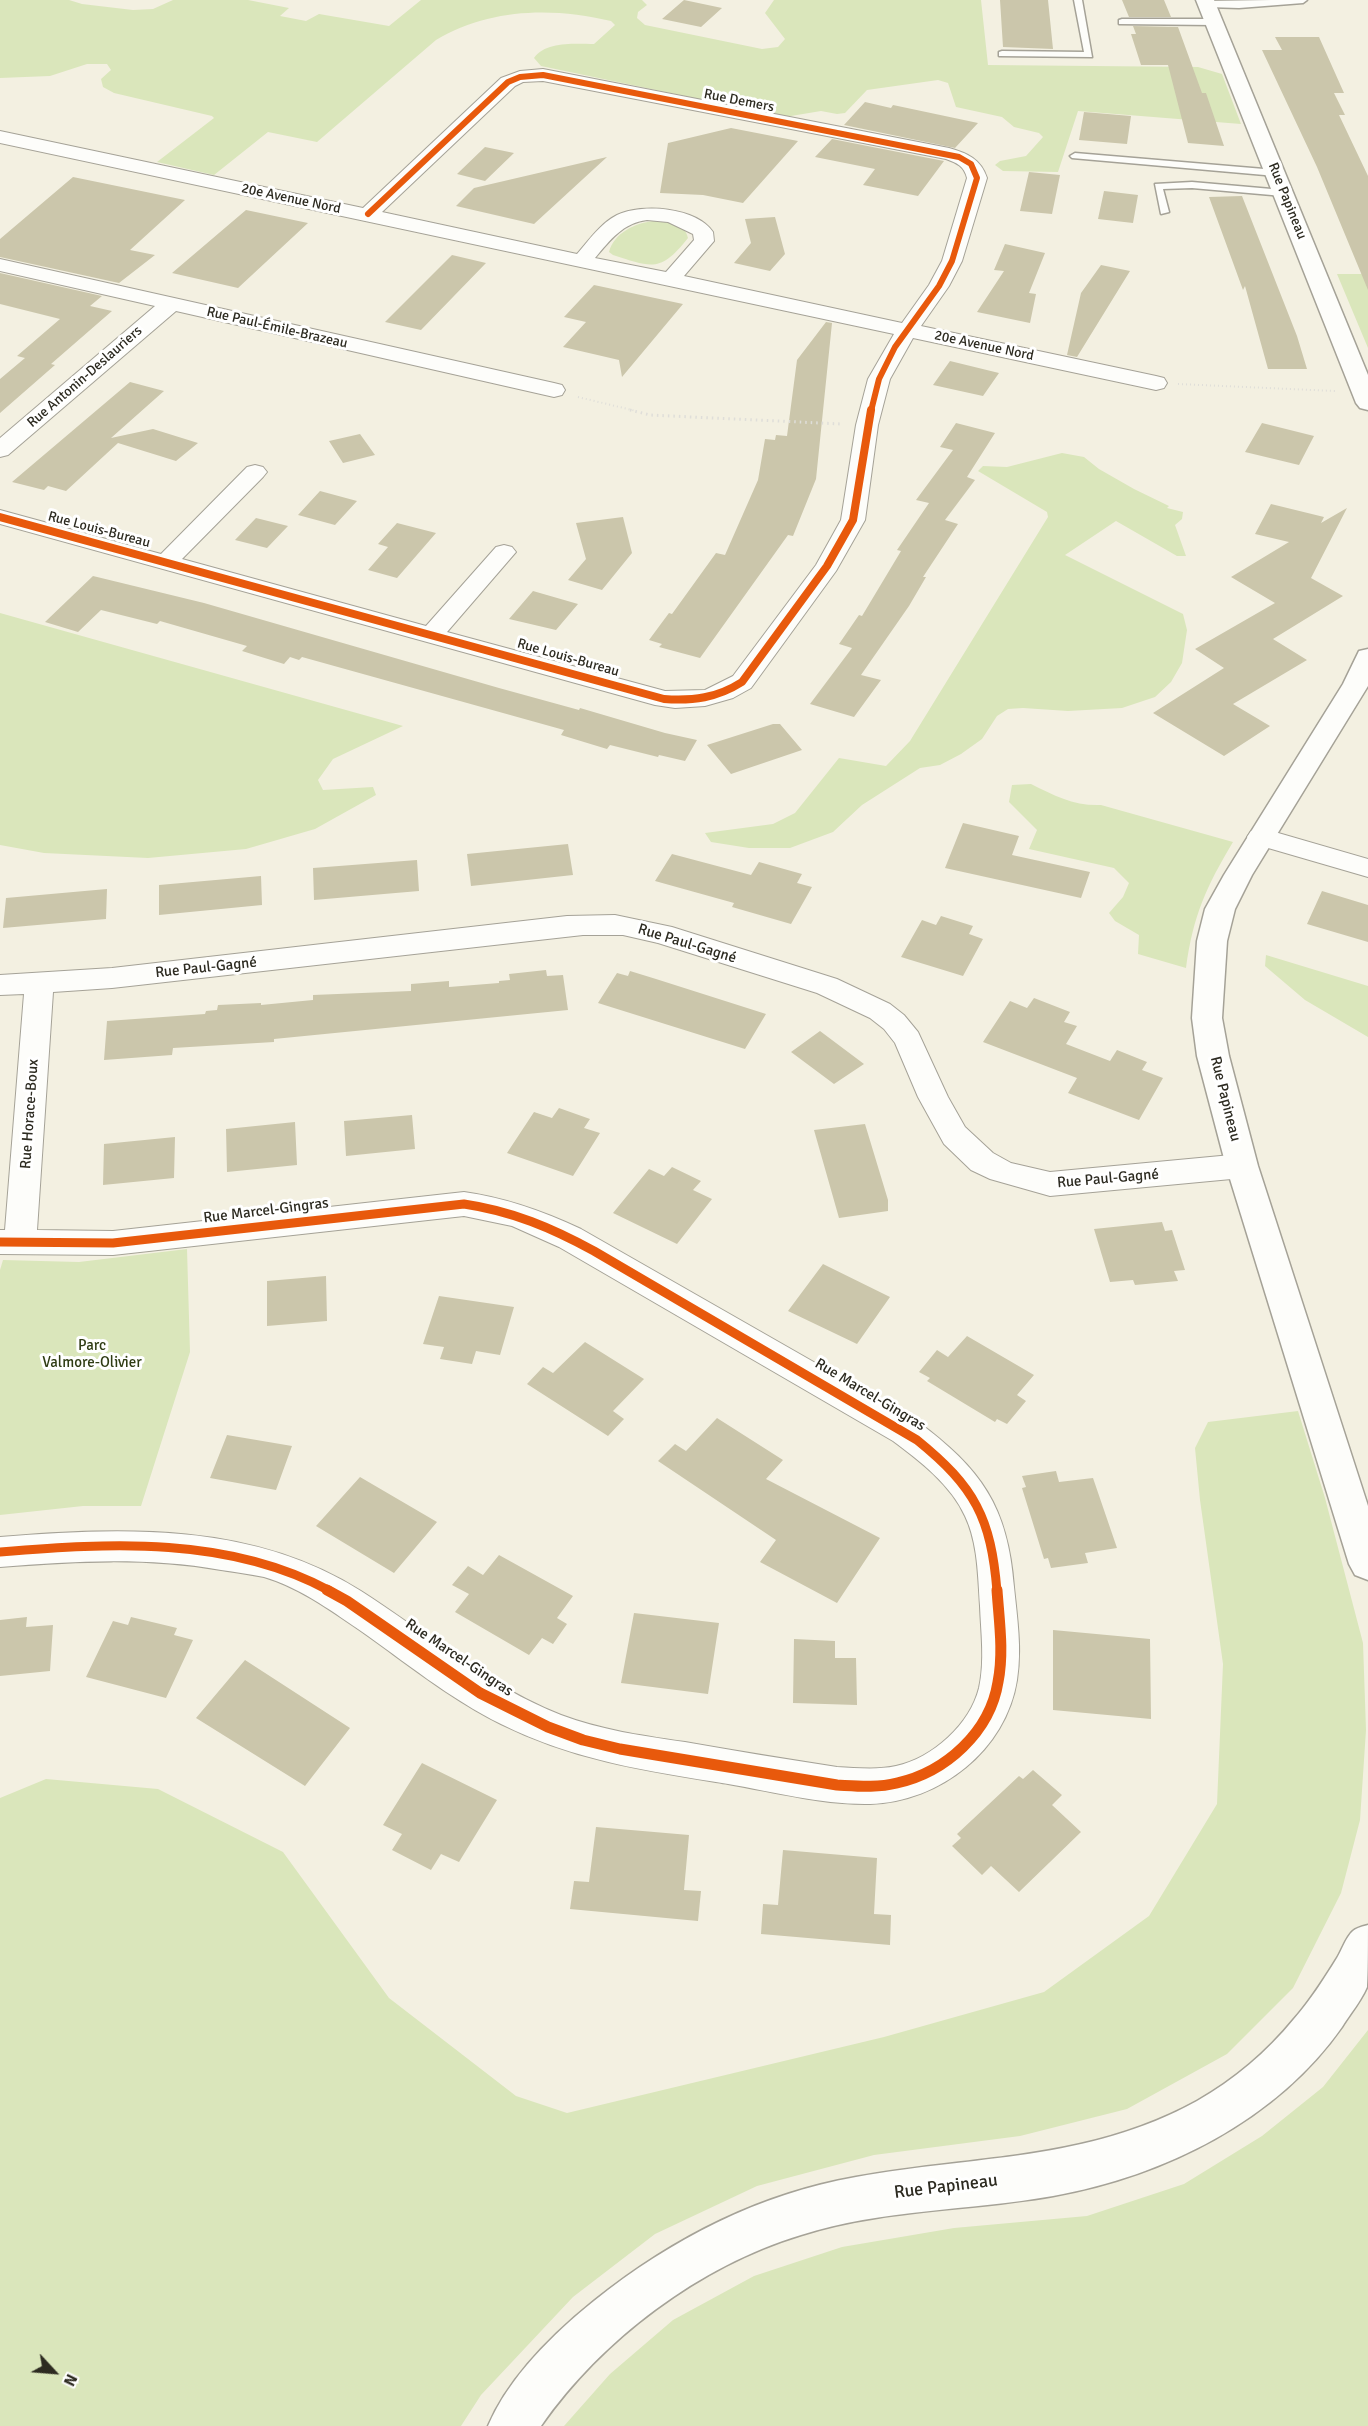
<!DOCTYPE html>
<meta charset="utf-8">
<style>
body{margin:0}
#map{position:relative;width:1368px;height:2426px;overflow:hidden;background:#f3f0e1;font-family:Signika,sans-serif}
canvas{display:block}
.north{position:absolute;left:24px;top:2342px;width:60px;height:60px;-webkit-text-stroke:4px #fff;paint-order:stroke;rotate:116deg;font-size:16px;font-weight:700;line-height:24px;text-align:center;color:#2d2b21}
.north::after{content:'';display:block;margin:auto;width:21px;height:27px;background:#2d2b21;clip-path:polygon(50% 0,100% 100%,50% 72%,0 100%)}
</style>
<div id="map">
<canvas width="1368" height="2426"></canvas>
<div class="north">N</div>
</div>
<script>
const ctx = document.querySelector('canvas').getContext('2d');
ctx.lineJoin = 'round';
function paint(path, color) { ctx.fillStyle = color; ctx.fill(path, 'evenodd'); }
function strokePath(path, color, width, dash) { ctx.strokeStyle = color; ctx.lineWidth = width; ctx.lineCap = dash ? 'butt' : 'round'; ctx.setLineDash(dash || []); ctx.stroke(path); }
function drawText(font, color, halo, rows, align = 'center') {
  ctx.font = font + ' Signika,sans-serif'; ctx.lineWidth = 6; ctx.setLineDash([]); ctx.textBaseline = 'middle'; ctx.strokeStyle = halo; ctx.fillStyle = color; for (const [text, x, y, turn = 0] of rows) {
    ctx.save(); ctx.translate(x, y); ctx.rotate((+turn || 0) * Math.PI / 180); ctx.textAlign = isNaN(turn) ? turn : align; if (halo) ctx.strokeText(text, 0, 0); ctx.fillText(text, 0, 0); ctx.restore();
  }
}
paint(new Path2D(`
 M0,0H69L82,4L133,10L153,9L173,0H248L289,8L280,16L306,21L319,14L389,26L421,0H642L647,5L638,12L637,18L645,25L762,49L778,47L785,39L765,13L774,0H981L988,65L1198,67L1222,74L1241,124L1078,111L1058,172L1003,171L995,165L1000,161L1026,156L1043,137L1039,133L1014,127L1002,117L956,107L948,83L938,80L867,90L845,113L837,114L821,111L785,117L541,66L534,58C546,41 575,44 594,44L615,25L611,21C553,7 489,8 436,40L317,142L268,132L214,175L157,162L214,118L212,116L114,93L103,87L101,79L111,70L107,64H87L50,76L0,78Z
 M653,221C666,222 685,222 688,238C661,272 653,268 613,255L609,252C614,233 635,223 653,221Z
 M1337,274H1368V348Z
 M1062,453L1084,457L1099,469L1134,489L1169,506L1167,508L1183,512L1182,519L1175,525L1186,556H1177L1116,521L1065,555L1183,614L1187,630L1182,663L1171,682L1155,697L1122,708L1068,711L1023,708L1008,709L997,716L982,739L961,754L940,765L920,768L862,805L833,832L790,848H749L711,842L705,833L773,824L795,813L839,758L886,766L910,741L1048,517L1047,512L978,471L983,466L1007,467Z
 M0,613L403,726L333,759L318,780L323,790L373,787L376,795L315,829L246,849L148,858L44,853L0,845Z
 M1031,784C1055,796 1074,806 1101,805L1233,842C1206,887 1193,916 1186,968L1138,954L1139,935L1115,921L1109,913L1123,897L1129,883L1114,868L1029,849L1037,830L1009,802L1012,785Z
 M1266,955L1368,986V1037L1305,1000L1265,966Z
 M187,1249L190,1352L141,1506H83L0,1515V1270L3,1260L79,1262Z
 M1298,1411L1325,1498L1363,1643L1366,1730L1360,1820L1341,1893L1293,1988L1227,2054L1127,2109L1020,2136L874,2155L757,2186L655,2234L573,2297L481,2395L461,2426H0V1798L46,1779L158,1789L283,1852L389,1998L516,2096L567,2113L884,2037L1044,1992L1149,1916L1217,1804L1223,1664L1200,1500L1195,1448L1208,1422Z
 M1368,2030V2426H564L610,2374L673,2320L754,2276L842,2247L954,2228L1087,2216L1184,2184L1262,2136L1323,2087Z`), '#dae6bb');
paint(new Path2D(`
 M684,0L722,8L701,27L662,19Z
 M1000,0H1048L1053,49L1003,47Z
 M1122,0H1164L1171,17H1129Z
 M1133,26L1178,27L1202,93H1206L1224,146L1188,143L1168,65H1141L1131,34H1136Z
 M1275,37H1319L1344,93H1334L1345,115H1339L1368,176V290L1317,167L1262,50H1282Z
 M865,102L891,108L893,105L978,123L955,148L844,125Z
 M1084,112L1131,116L1127,144L1079,140Z
 M731,128L798,141L743,203L703,195L660,193L668,143Z
 M832,139L944,161L918,196L863,185L875,169L815,157Z
 M485,147L514,153L485,181L457,174Z
 M607,157L534,224L456,206L474,188Z
 M1029,172L1060,175L1052,214L1020,211Z
 M73,177L185,200L130,250L155,255L119,283L0,257V239Z
 M1104,191L1138,195L1133,223L1098,219Z
 M1242,196L1297,336L1307,369H1268L1245,286L1243,290L1209,197Z
 M246,210L308,223L238,288L172,273Z
 M775,217L785,254L770,271L734,263L751,243L745,219Z
 M1005,244L1045,253L1029,293L1036,294L1030,323L977,312L1004,271L994,270Z
 M452,255L486,263L421,330L385,322Z
 M1101,265L1130,271L1077,357L1067,355L1081,293Z
 M0,273L102,296L90,306L112,311L51,364L55,365L0,413V379L25,358L17,356L60,319L0,304Z
 M594,285L683,304L622,377L619,360L563,347L586,322L564,317Z
 M826,322L832,323L816,479L793,536L788,535L700,658L659,647L662,644L649,640L669,613L672,614L716,553L725,555L758,480L765,439L775,440L776,435L787,436L797,360Z
 M950,361L999,373L983,396L933,385Z
 M130,382L164,391L111,438L153,429L198,443L176,461L118,443L66,491L48,486L44,490L12,482Z
 M956,423L995,433L967,477L975,480L945,520L958,524L923,577H926L909,606L861,675L881,680L854,717L810,704L852,648L839,644L859,615L862,616L901,551L897,550L929,503L916,500L953,450L940,447Z
 M1262,423L1314,436L1299,465L1245,452Z
 M360,434L375,455L343,463L329,441Z
 M320,491L357,501L335,525L298,515Z
 M1271,504L1324,517L1321,523L1347,508L1311,578L1343,596L1273,639L1307,660L1233,704L1270,726L1224,756L1153,713L1224,668L1195,649L1275,603L1231,577L1289,542L1255,534Z
 M623,517L632,553L602,590L568,580L586,559L576,523Z
 M256,518L288,526L267,548L235,540Z
 M397,523L436,533L397,578L368,570L388,547L378,544Z
 M93,576L204,603L499,688L579,710L580,708L665,733L697,740L685,761L659,755L658,757L610,745L607,749L561,735L564,730L302,657L299,660L290,657L284,664L242,651L247,646L160,621L157,624L101,610L78,632L45,622Z
 M533,591L578,604L556,630L509,619Z
 M773,724H780L802,750L731,774L707,745Z
 M963,823L1019,836L1012,855L1090,872L1081,898L945,868Z
 M568,844L573,875L471,886L467,854Z
 M672,854L751,875L759,862L802,874L797,883L812,887L791,924L732,907L734,903L655,881Z
 M417,860L419,891L314,900L313,868Z
 M261,876L262,905L159,915V885Z
 M107,889L106,919L3,928L6,898Z
 M1322,891L1368,905V942L1307,924Z
 M941,916L973,926L969,934L983,939L963,976L901,957L922,920L936,925Z
 M546,970L547,976L563,975L568,1010L274,1039V1042L173,1048L172,1055L104,1060L107,1021L205,1014L206,1011L217,1010L218,1005L261,1003V1005L313,1000V995L411,991V984L449,981V987L499,983V981L510,980L509,974Z
 M630,971L656,979L766,1014L745,1049L598,1003L617,973L628,976Z
 M1034,998L1070,1012L1064,1022L1077,1026L1066,1044L1110,1061L1117,1050L1147,1062L1142,1070L1163,1078L1139,1120L1068,1093L1077,1078L983,1042L1010,1001L1027,1008Z
 M820,1031L864,1064L834,1084L791,1052Z
 M559,1108L590,1119L584,1128L600,1133L573,1176L507,1153L534,1112L552,1118Z
 M412,1115L415,1149L346,1156L344,1121Z
 M295,1122L297,1165L227,1172L226,1129Z
 M865,1124L888,1200V1211L839,1218L814,1130Z
 M175,1137L174,1178L103,1185L104,1144Z
 M672,1167L701,1181L693,1190L712,1199L677,1244L613,1213L649,1169L664,1176Z
 M1162,1222L1165,1231L1172,1230L1185,1270L1174,1271L1178,1281L1135,1285L1133,1280L1110,1282L1094,1229Z
 M823,1264L890,1297L857,1344L788,1311Z
 M326,1276L327,1321L267,1326V1281Z
 M439,1296L514,1307L500,1355L476,1351L472,1364L440,1359L444,1347L423,1344Z
 M967,1336L1034,1375L1017,1395L1026,1401L1007,1424L997,1419L995,1422L927,1381L930,1378L919,1372L937,1350L948,1357Z
 M585,1342L644,1379L613,1411L624,1419L608,1436L527,1384L543,1367L553,1373Z
 M717,1418L783,1460L766,1479L880,1538L837,1603L760,1562L776,1540L658,1461L675,1444L686,1451Z
 M227,1435L292,1446L276,1490L210,1478Z
 M1056,1471L1059,1482L1093,1478L1117,1548L1085,1553L1088,1563L1051,1568L1048,1558L1044,1559L1022,1488L1026,1487L1022,1476Z
 M360,1477L437,1522L394,1573L316,1526Z
 M499,1555L573,1596L557,1618L567,1624L553,1644L542,1638L529,1655L455,1612L469,1594L452,1585L468,1566L483,1575Z
 M634,1613L719,1623L708,1694L621,1683Z
 M27,1617L26,1627L53,1625L50,1671L0,1676V1620Z
 M131,1617L177,1628L174,1635L193,1640L166,1698L86,1677L113,1621L128,1625Z
 M1053,1630L1150,1639L1151,1719L1053,1710Z
 M794,1639L835,1641V1658H856L857,1705L793,1703Z
 M245,1660L350,1728L305,1786L196,1718Z
 M422,1763L497,1800L459,1862L441,1854L431,1870L392,1850L402,1834L383,1825Z
 M1033,1770L1062,1795L1052,1805L1081,1832L1019,1892L991,1866L982,1875L952,1846L961,1838L957,1834L1019,1776L1023,1779Z
 M596,1827L689,1835L684,1890L701,1891L698,1921L570,1909L574,1881L589,1882Z
 M783,1850L877,1858L874,1914L891,1915L890,1945L761,1934L763,1904L778,1905Z`), '#cbc6ab');
const lane = new Path2D(`
 M1074,0H1082L1092,57L999,56V52L1002,51L1084,52Z
 M1271,0H1307L1303,3L1239,8L1207,7L1203,4L1207,1Z
 M1122,19H1214L1218,22L1214,25L1119,24V20Z
 M1075,153L1276,170L1281,173L1276,176L1072,158L1070,156Z
 M1192,182L1283,190L1288,193L1283,196L1192,188L1163,189L1169,212L1161,214L1155,184Z`);
const street = new Path2D(`
 M543,69L949,148C967,153 981,159 987,178L962,261L949,286L921,326L1156,376L1164,378L1167,383L1164,388L1156,390L913,338L890,379L878,425L865,520L836,571L751,688L733,698L705,706L675,708L655,705L0,524V510L161,554L247,467L255,465L263,467L267,472L263,477L182,559L426,626L496,547L504,545L512,547L516,552L447,632L665,691L705,690L733,676L816,565L841,520L856,425L868,379L894,334L0,143V131L363,208L501,78L520,71ZM543,81L946,159C957,163 964,166 967,178L942,261L929,285L902,323L684,276L714,241L713,232C696,207 642,203 617,215C601,223 589,240 577,254L382,212L515,86L523,82ZM647,220L668,222L693,234L694,240L666,272L595,258C610,240 623,223 647,220Z
 M0,259L554,383L562,385L565,390L562,395L554,397L176,311L8,455L0,457V438L155,306L0,271Z
 M1261,828L1368,859V877L1251,843L1247,837L1251,831Z
 M615,915L672,927L837,979L890,1004L904,1015L918,1032L948,1097L965,1127L993,1153L1011,1163L1050,1172L1242,1154L1253,1158L1257,1166L1253,1174L1242,1178L1050,1196L990,1179L971,1170L944,1144L918,1097L895,1043L884,1029L870,1018L817,993L658,943L623,935H583L112,988L53,992L37,1230L113,1231L464,1192C506,1198 543,1211 581,1229L917,1421C981,1469 1008,1506 1014,1587C1017,1617 1022,1649 1017,1680C1006,1750 940,1802 870,1804C823,1805 775,1792 728,1784C647,1771 576,1761 501,1724C450,1699 404,1661 358,1629C329,1609 298,1587 264,1577C250,1574 235,1572 221,1570C147,1557 75,1561 0,1567V1537C123,1527 253,1522 361,1591C427,1633 487,1686 561,1715C601,1730 643,1736 685,1742C735,1751 786,1759 837,1767C857,1768 877,1770 896,1766C933,1758 970,1724 979,1688C985,1661 981,1633 980,1606C978,1577 978,1543 965,1516C951,1485 920,1461 893,1441L559,1247L512,1226L464,1216L113,1255L0,1254V1230H5L24,994L0,995V975L112,968L567,916Z`);
const secondary = new Path2D(`
 M1196,0H1214L1368,375V410L1360,408L1356,403Z
 M1368,649V686L1252,875L1235,909L1227,941L1222,1018L1229,1056L1258,1166L1368,1506V1580L1355,1575L1349,1564L1226,1166L1197,1056L1192,1018L1197,941L1205,909L1224,875L1343,684L1359,651Z
 M1368,1925C1368,1940 1368,1974 1367,1987C1361,2001 1350,2014 1342,2027C1276,2121 1164,2176 1053,2196C969,2211 882,2209 801,2235C699,2266 602,2339 541,2426H488C509,2377 553,2334 594,2301C670,2240 759,2194 856,2177C975,2155 1086,2162 1197,2101C1234,2080 1267,2052 1294,2019C1310,2001 1324,1979 1337,1958C1342,1950 1346,1937 1353,1931C1356,1928 1364,1926 1368,1925Z`);
strokePath(lane, '#a5a297', 3);
strokePath(street, '#a5a297', 2);
strokePath(secondary, '#a5a297', 3);
strokePath(new Path2D(`
 M1178,384L1335,391
 M578,397L636,411`), '#dfded9', 2, [1, 3]);
strokePath(new Path2D(`
 M630,410L650,415L841,424`), '#dfded9', 3, [1.5, 4]);
paint(lane, '#fdfdfa');
paint(street, '#fdfdfa');
paint(secondary, '#fdfdfa');
strokePath(new Path2D(`
 M368,214L508,82L520,77L543,75L959,157L971,164L977,178L952,261L939,286L895,347L879,379L871,411`), '#e8590c', 6);
strokePath(new Path2D(`
 M0,517L664,699C693,701 717,698 742,682L827,566L853,520L871,410`), '#e8590c', 8);
strokePath(new Path2D(`
 M0,1242L113,1243L464,1204C512,1211 552,1228 594,1251L917,1440C975,1487 991,1518 997,1591
 M0,1552C111,1543 229,1536 330,1591`), '#e8590c', 9);
strokePath(new Path2D(`
 M327,1590L347,1601L480,1693L548,1727L583,1740L620,1749L837,1785C857,1786 877,1788 897,1783C946,1772 990,1732 998,1682C1004,1652 999,1620 997,1590`), '#e8590c', 11);
drawText('14px', '#2d2b21', '#fff', [
 ["Rue Demers",739,101,11],
 ["20e Avenue Nord",291,199,12],
 ["Rue Papineau",1287,201,68],
 ["Rue Paul-Émile-Brazeau",277,328,13],
 ["20e Avenue Nord",984,346,12],
 ["Rue Antonin-Deslauriers",85,377,-41],
 ["Rue Louis-Bureau",99,530,15],
 ["Rue Louis-Bureau",568,658,16]
]);
drawText('15px', '#2d2b21', '#fff', [
 ["Rue Paul-Gagné",687,944,17],
 ["Rue Paul-Gagné",206,968,-6],
 ["Rue Papineau",1225,1099,76],
 ["Rue Horace-Boux",30,1114,-86],
 ["Rue Paul-Gagné",1108,1179,-5],
 ["Rue Marcel-Gingras",266,1211,-7],
 ["Rue Marcel-Gingras",870,1395,31],
 ["Rue Marcel-Gingras",459,1658,34]
]);
drawText('15px', '#2f3c14', '#fff', [
 ["Parc",92,1346],
 ["Valmore-Olivier",92,1363]
]);
drawText('18px', '#2d2b21', '#fff', [
 ["Rue Papineau",946,2187,-7]
]);
</script>
